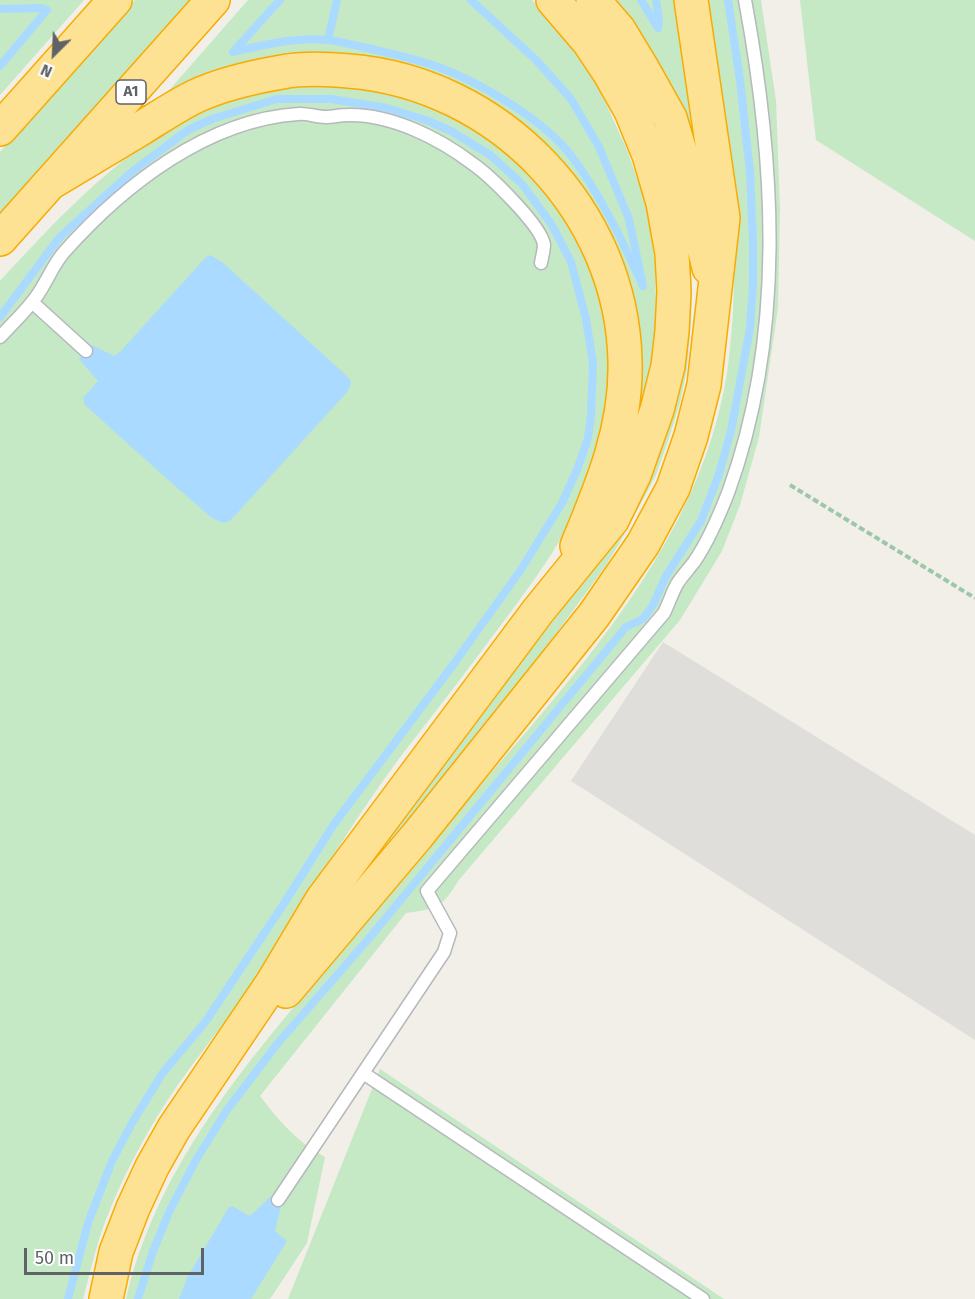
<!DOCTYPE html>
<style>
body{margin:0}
#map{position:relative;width:975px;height:1299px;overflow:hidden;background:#f1efe8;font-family:"Fira Sans",sans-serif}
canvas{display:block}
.north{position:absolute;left:24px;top:24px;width:60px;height:60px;-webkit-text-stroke:4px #fff;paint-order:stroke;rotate:204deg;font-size:16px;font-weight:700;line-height:24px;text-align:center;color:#5f6368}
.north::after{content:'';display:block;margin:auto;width:21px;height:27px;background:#5f6368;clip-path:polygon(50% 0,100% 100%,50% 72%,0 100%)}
.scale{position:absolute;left:24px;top:1248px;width:180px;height:27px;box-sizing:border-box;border:3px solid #5f6368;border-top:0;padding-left:8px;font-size:18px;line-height:21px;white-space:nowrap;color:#5f6368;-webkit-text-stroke:4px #fff;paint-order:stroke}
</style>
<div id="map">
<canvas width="975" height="1299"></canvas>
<div class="north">N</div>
<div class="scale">50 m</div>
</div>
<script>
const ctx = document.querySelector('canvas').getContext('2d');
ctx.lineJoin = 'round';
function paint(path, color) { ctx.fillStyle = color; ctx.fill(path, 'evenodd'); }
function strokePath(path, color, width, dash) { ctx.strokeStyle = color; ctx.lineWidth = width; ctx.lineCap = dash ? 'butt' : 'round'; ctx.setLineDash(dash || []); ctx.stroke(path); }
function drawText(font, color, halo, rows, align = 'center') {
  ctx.font = font + ' "Fira Sans",sans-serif'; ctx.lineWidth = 5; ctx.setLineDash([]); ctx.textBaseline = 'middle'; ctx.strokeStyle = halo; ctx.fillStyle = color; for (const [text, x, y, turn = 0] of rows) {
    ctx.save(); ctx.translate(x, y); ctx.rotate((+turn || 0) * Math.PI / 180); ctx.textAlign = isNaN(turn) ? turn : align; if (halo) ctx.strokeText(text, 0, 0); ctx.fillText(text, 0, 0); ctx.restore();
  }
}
paint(new Path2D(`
 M663,642L975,835V1040L571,781Z`), '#e0deda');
paint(new Path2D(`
 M0,0H84L0,95Z
 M135,0H195L0,219V152Z
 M248,0H532L561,31L598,86L627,150L642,192L649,222L655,264L656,316L653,362L637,429L585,204L408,73L164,96Z
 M565,0H581L650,111L668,160L689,246L692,293L691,322L687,369L680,403L669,438L656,475L620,542L605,567L477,741L333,911L423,789L560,612L635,497L679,258Z
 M611,0H676L703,178Z
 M704,0H761L776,101L780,209L778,308L759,437L740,505L722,551L680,620L458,881C443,907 436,909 406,913L260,1096C278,1120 298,1143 325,1157L307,1243L270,1299H126C155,1173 239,1071 321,975C375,912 427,848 481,785C585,663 701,537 727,373C732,338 734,303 734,268C734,256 736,243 735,230C733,206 728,181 725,156C718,104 711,52 704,0Z
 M800,0H975V241L816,140Z
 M340,85C386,94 429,102 469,126C566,184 620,290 607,402C605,417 605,433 600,447C591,473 578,507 565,531C549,560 529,587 510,613C475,660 440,706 404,752C346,829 299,914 245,993C217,1035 183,1073 157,1117C139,1147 122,1179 109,1212C97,1240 91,1270 83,1299H0V281C64,212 143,125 236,99C270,89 305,86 340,85Z
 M380,1069L724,1299H288Z`), '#c5e8c5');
paint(new Path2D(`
 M210,255L222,262L350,379L351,383L348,391L230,521L223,523L212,518L166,478L85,405L83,398L98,381L79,359L92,345L114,356L121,351L205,258Z
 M270,1197L282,1202L275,1231L287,1241L251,1299H179L187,1278L229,1207L232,1206L250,1216Z`), '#aadaff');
strokePath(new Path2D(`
 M280,0L233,52C263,45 296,37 328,40C339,41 352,45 363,47C388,53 414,58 438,67C480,82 546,121 573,158C601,196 623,242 643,286L629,219L599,147L571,99L536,60L471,0
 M641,0L658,28L659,21L656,0
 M0,9L41,8L47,10L0,66
 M328,40L337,0
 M0,317L59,238L133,171L188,130L212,119L277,99H331L387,108L426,120L451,131L490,155L522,184L552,225L571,262L586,319L593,363L591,415L588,438L577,470L562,503L520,571L453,665L334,824L285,902L206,1021L162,1074L132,1123L112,1161L88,1223L68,1299
 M138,1299L153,1251L170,1210L196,1160L227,1110L278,1043L371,936L626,627L643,619L653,605L666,576L701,521L719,474L731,431L750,328L753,285V240L750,172L740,80L728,0`), '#aadaff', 8);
const lane = new Path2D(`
 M32,302L86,351
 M0,337C12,324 26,311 36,297C47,282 53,264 65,251C124,185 207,120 298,114C307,113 316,117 325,117C333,117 340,115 348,115C391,114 439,138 473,164C489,175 542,226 544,245C544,250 542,257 541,263
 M363,1073L703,1299
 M278,1200L444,952L450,933L427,891L664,613C669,603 672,593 677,584C682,576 688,570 694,562C708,542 719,516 728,493C786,335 775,162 745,0`);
const highway = new Path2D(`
 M593,0L619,30L642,68L670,118L685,168L709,268
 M0,129L115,0
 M50,183C80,165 110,147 140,129C158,118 176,106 194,97C221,84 253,77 282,72C304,68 327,69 349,71C499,83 622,211 625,361C627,427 602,486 577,546
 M0,239L213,0
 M286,991L417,836L594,615L643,544L673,488L691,436L704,385L723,218L691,0
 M106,1299L116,1252L133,1208L152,1167L174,1128L273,982L322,900L538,611L612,520L634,475L657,410L668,366L672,331L674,291L672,254L663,203L649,155L631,111L609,72L589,42L553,0`);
strokePath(lane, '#b5b8bc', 15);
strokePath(highway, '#f9ab00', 36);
strokePath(new Path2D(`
 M790,485L975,598`), '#9cc7a9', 4, [6, 3]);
strokePath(lane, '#fff', 12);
strokePath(highway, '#fde293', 33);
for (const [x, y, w] of [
 [131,92,30]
]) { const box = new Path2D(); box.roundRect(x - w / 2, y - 12, w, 24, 4.5); ctx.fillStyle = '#fff'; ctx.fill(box); strokePath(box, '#5f6368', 1.5); }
drawText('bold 15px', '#5f6368', null, [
 ["A1",131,92]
]);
</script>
